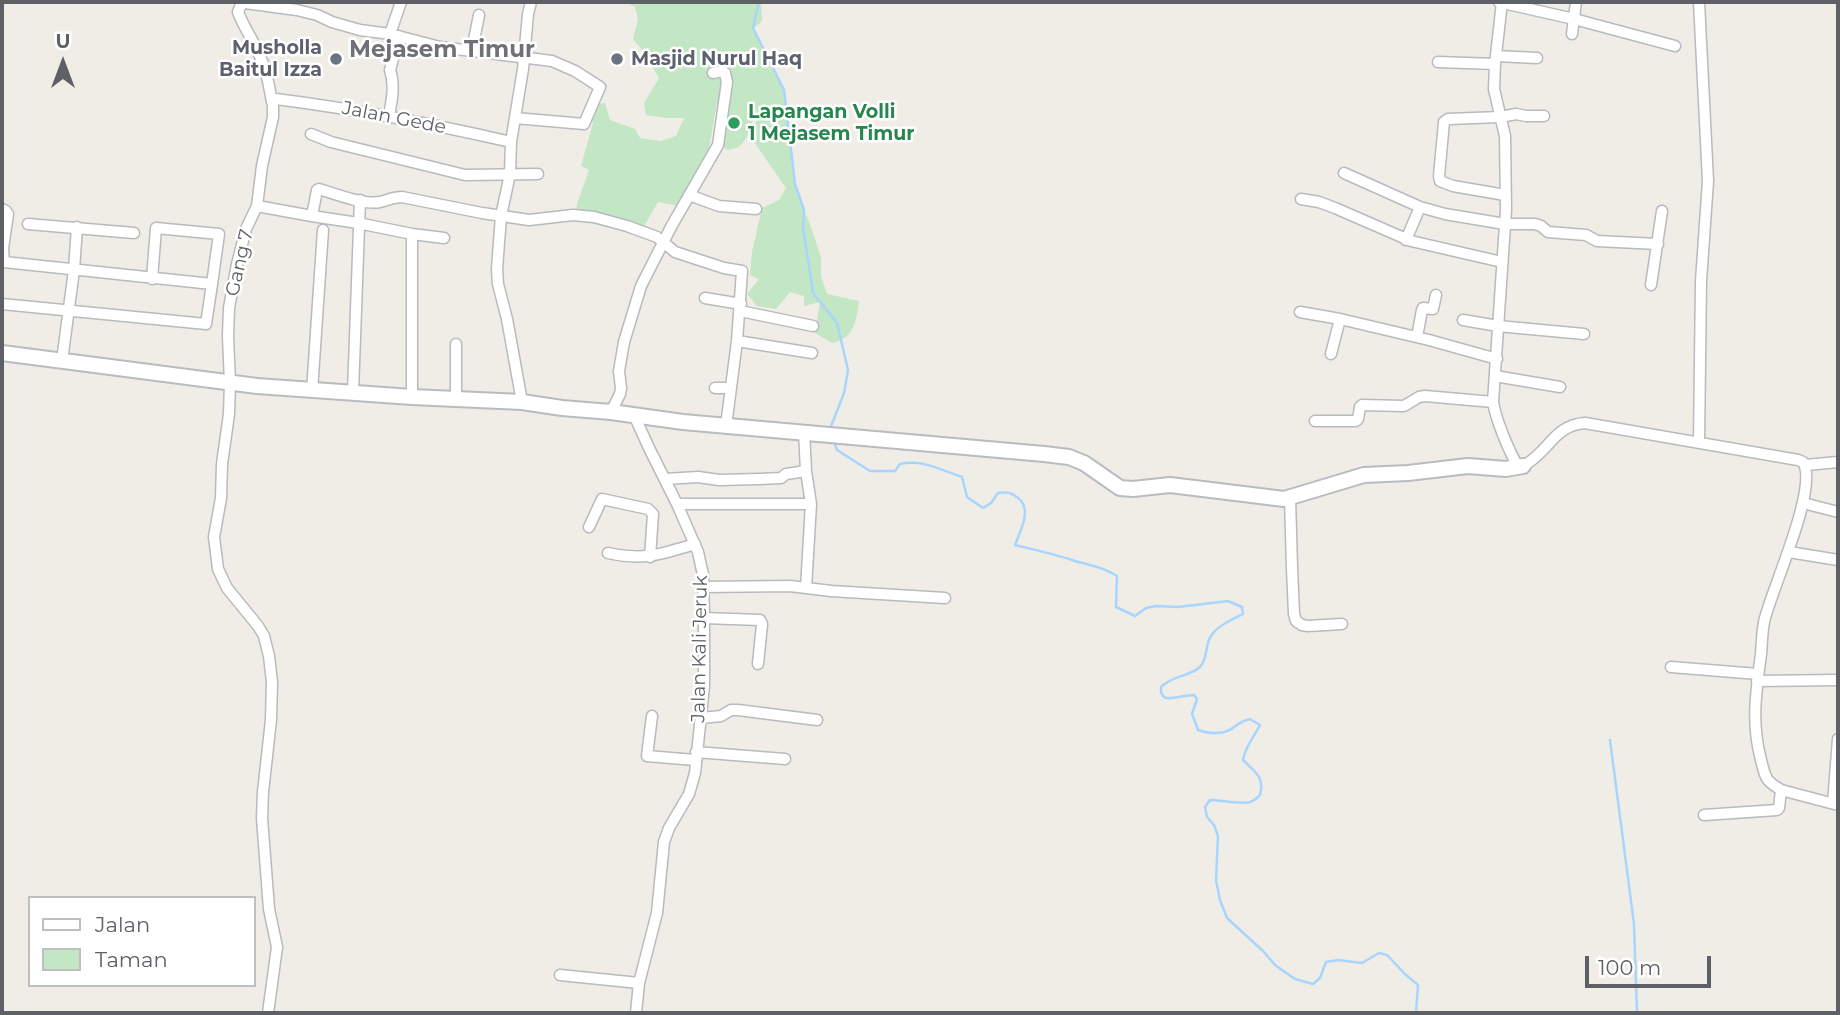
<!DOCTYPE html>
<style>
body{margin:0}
#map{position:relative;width:1840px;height:1015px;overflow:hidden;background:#efede5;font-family:Montserrat,sans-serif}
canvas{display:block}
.frame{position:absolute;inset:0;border:4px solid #5d6065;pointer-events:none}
.legend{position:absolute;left:28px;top:896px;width:228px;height:91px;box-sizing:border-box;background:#fff;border:2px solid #bebfc1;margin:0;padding:9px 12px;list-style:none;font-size:21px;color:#5d6065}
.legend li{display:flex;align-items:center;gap:14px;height:35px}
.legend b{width:35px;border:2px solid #bebfc1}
.north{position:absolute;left:28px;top:28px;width:70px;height:70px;-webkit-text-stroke:5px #fff;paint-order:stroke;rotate:0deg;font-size:19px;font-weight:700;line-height:28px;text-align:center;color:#5d6065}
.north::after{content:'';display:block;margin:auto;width:24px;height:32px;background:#5d6065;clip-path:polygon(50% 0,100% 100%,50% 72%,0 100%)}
.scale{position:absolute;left:1585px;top:956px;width:126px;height:32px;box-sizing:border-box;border:4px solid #5d6065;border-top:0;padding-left:9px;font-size:21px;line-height:24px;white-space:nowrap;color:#5d6065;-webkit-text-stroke:5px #fff;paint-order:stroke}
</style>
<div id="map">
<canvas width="1840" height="1015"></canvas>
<div class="frame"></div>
<ul class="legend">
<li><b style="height:9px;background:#fff"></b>Jalan</li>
<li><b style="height:19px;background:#c3e6c4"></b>Taman</li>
</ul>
<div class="north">U</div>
<div class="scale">100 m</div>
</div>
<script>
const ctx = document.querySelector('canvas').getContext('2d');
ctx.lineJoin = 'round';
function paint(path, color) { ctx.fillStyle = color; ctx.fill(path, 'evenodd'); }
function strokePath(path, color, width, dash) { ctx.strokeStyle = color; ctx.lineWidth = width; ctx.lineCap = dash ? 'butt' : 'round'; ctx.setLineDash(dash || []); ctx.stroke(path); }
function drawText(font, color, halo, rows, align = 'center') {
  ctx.font = font + ' Montserrat,sans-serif'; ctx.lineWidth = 5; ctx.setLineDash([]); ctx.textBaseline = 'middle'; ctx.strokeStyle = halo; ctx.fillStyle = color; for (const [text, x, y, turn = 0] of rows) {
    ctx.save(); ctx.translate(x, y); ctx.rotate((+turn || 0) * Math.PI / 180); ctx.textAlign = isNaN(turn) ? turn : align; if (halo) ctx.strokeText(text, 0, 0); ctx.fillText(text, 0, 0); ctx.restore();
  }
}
paint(new Path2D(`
 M625,2H761L762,21L753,29L784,90L797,191L813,233L821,258V276L827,294L859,301C856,321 855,338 832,343L815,333L820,302L804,306V296L790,292L776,309L757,306L747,294L759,279L750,275L752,252L762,208L779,200L786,188L754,142L757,108L746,139L739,147L728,150L714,141L727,98L717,102L708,154L718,157L708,173H699L679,206L658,202L639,235L575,219L577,204L589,170L581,166L593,123L592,105L605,103L610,120L635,129L640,138L661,141L676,136L684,118H667L646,115L644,103L659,78L642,50L633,39L638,19L635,7Z`), '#c3e6c4');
strokePath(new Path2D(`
 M759,2L753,28L784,90L795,184L804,210L803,227L813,293L837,323L848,370L844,393L830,429
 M834,442L837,450L870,471H895L900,464C923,459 940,470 962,477L967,497L983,508L991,503L998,493C1007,492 1011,492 1018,498C1033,509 1020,531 1015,545C1035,550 1055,554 1075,561C1092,566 1101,566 1117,576L1116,607L1135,616L1146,608L1156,606L1178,607L1228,601L1242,607L1243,614C1233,619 1217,626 1211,636C1205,645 1208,658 1200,667C1191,676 1173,675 1161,687V693L1165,698C1175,699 1184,695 1194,695L1197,699L1192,714L1198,730C1209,734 1225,735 1234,727C1242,722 1241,721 1250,719L1260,725C1254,737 1245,747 1243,760C1255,772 1265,777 1260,795C1257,798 1254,801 1250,802C1244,805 1220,800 1210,800L1205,807L1207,817L1214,825L1218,836L1216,880L1220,900L1227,918L1263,951L1275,965L1295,979L1313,984L1320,978L1326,962L1338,960L1362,963L1379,953L1387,955L1405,974L1418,985L1416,1013
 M1610,740L1634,924L1637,1013`), '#a8d5fd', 2.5);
const street = new Path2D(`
 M1499,2L1574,19L1675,46
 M1502,2L1495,64L1494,89L1505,136L1506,210L1493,402C1496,420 1509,452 1519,468
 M390,34L401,2
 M1572,34L1576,2
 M472,50L479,15
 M1496,56L1537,58
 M1438,62L1495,64
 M272,102C269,85 266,68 258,52C252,38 243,26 238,12L241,5L245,3L297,10L317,15L332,22L360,30L390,34L440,47L552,61L575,71L600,87L584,124L515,118
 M389,116C392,100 395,85 390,70L399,36
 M311,134L331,142L465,175L538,174
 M1344,173L1420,207L1445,214L1505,224H1535L1541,226L1548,232L1586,235L1597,241L1658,244
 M689,195L719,206L756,209
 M1505,195L1453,186L1440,181L1439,176L1444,122L1448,119L1500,117L1516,114L1526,116H1544
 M1301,199L1319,202L1335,208L1411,241L1502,262
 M257,206L312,216L317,190L319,189C335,194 364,205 380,202C388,200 394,197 402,197L482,213L529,220L573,215L594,217L627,226L657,237L675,252L724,268L742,271L737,341L726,426
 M2,209L6,211L8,214L3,248L4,262L212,284L206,324L2,304
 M312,216L358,223L412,234L444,238
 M28,224L134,233
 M412,234V397
 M1406,240L1420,207
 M152,279L156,228L219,234L212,284
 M1651,285L1662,211
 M705,298L741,304
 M740,311L813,326
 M1300,312L1340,319L1429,340L1497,359
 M1463,320L1498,326L1584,334
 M1417,337L1422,310L1423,308L1433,309L1436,295
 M737,341L812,353
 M1331,354L1340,319
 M62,361L74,270L77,227
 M1495,376L1560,387
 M715,388H731
 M312,391L323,230
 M353,392L360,200
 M456,399V344
 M522,402L507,319L498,284L497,269L501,216L510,174L511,142L523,69L528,14L531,2
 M611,412L620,394L621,388L619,371L624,342L641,286L671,227L718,145L727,82L725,73L722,71L713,73
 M634,415L649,448L677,504L698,552L703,575L704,618V686L695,773L689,794L669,828L664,842L657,913L639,983L636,1013
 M1315,421H1356L1358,419L1360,407L1362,405L1404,406L1419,397L1425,396L1493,402
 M804,432L806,471L811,504L806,588
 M1699,442L1701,281L1708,181L1699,2
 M1806,465L1838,462
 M1523,466C1549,452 1554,425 1585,423L1798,460L1803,462C1819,488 1771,590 1764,622C1762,632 1762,643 1761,654C1756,692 1751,723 1761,760C1763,767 1764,775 1768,780C1772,785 1777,787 1781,790L1838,805
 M665,479L698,477L719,480L759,479L781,478L786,474L806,471
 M1290,498L1292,568L1294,614L1296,621L1302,625L1308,626L1342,624
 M1803,503L1838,512
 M677,504H811
 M589,527L602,499L648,509L653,514L650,557
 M1789,552L1838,560
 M608,553C644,561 661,554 695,544
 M703,587L790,586L831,591L945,598
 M704,618L760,620L762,624L758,664
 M1671,667L1758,674
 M1757,681L1838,680
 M652,716L647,756L695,760
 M701,718L721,716L731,710H738L817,720
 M696,752L785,759
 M1833,803L1838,739
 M1704,815L1777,810L1779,808L1781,790
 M560,975L639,983
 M268,1013L277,947L269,909L262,818L263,792L271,720L272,682L269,656L264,636L258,626L227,588L218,569L214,537L221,498L222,464L229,414L230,383L228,336L229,308L237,264L246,229L257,206L262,166L273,117V100L276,99C355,109 433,124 511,142`);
const secondary = new Path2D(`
 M2,353L257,386L412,397L522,402L562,408L611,412L683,422L1044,454L1069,457L1084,463L1120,488L1133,489L1170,485L1284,499L1364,475L1408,473L1468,466L1506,469L1523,466`);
strokePath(street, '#b8babf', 13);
strokePath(secondary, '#b9bbc1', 18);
strokePath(street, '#fff', 10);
strokePath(secondary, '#fff', 14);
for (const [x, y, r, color] of [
 [336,59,7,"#6b7280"],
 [617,59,7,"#6b7280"],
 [734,123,7,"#2e9e5b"]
]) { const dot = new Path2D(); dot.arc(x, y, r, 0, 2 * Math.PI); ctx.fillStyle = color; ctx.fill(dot); strokePath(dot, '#fff', 2.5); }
drawText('bold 19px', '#5b616d', '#fff', [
 ["Musholla",322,48],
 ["Baitul Izza",322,70],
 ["Masjid Nurul Haq",631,59,"left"]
], 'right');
drawText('bold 19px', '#27864d', '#fff', [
 ["Lapangan Volli",748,112],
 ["1 Mejasem Timur",748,134]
], 'left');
drawText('19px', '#5d6065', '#fff', [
 ["Jalan Gede",394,118,11],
 ["Gang 7",240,263,-77],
 ["Jalan Kali Jeruk",700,649,-89]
]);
drawText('bold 23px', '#6e7277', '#fff', [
 ["Mejasem Timur",442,50]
]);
</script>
